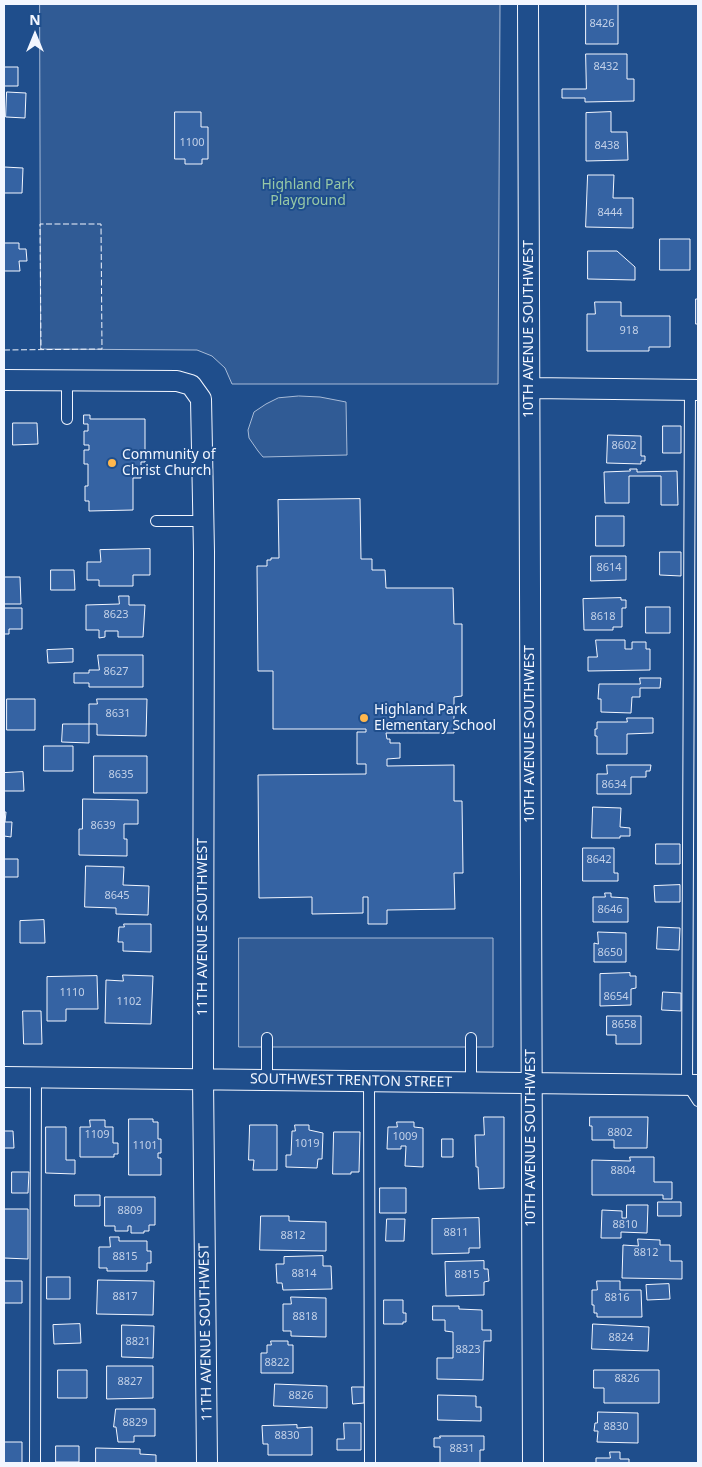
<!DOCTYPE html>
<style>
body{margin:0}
#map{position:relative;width:702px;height:1467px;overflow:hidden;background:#1f4e8c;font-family:"Noto Sans",sans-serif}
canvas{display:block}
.frame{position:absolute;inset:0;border:5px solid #f2f6ff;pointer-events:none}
.north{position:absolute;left:10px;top:10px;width:50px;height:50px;-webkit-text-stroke:4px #1f4e8c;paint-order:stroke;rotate:0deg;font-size:14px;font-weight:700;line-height:20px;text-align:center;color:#f2f6ff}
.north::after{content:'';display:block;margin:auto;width:18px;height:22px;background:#f2f6ff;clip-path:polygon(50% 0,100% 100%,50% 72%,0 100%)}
</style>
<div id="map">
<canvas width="702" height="1467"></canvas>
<div class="frame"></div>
<div class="north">N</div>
</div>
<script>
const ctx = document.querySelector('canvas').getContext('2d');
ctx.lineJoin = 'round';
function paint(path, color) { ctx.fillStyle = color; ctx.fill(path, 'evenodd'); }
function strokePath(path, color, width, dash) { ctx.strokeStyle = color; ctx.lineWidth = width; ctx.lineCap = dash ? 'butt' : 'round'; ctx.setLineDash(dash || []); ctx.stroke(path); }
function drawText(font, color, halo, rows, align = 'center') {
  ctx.font = font + ' "Noto Sans",sans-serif'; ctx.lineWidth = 4; ctx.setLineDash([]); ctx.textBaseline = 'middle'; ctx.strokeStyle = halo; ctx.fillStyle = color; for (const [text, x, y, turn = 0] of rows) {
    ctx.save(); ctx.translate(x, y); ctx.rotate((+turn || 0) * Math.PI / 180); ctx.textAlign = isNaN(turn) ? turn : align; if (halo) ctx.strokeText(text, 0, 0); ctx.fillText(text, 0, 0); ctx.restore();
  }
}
const built = new Path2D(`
 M40,4H500L498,384H232L225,368L212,356L197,350L41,349Z
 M299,396L320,397L346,402L347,455L263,457L258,451L249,438L248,430L254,412L266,404L278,398Z
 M239,938H493V1047H239Z`);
paint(built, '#305b95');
strokePath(built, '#a8bbd7', 1);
const building = new Path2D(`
 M586,4H618V44H586Z
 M586,54H627V79H634V101L585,102V98H562V89H586Z
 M4,67H18V86H4Z
 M7,92L26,93L25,118L6,117Z
 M175,112H201V127H208V159H202V164H185V159H175Z
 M611,112V132H627L628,160L586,161V113Z
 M4,167L23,168L22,193H4Z
 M588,175H614L613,198H633V228L586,227Z
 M660,239H690V270H660Z
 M4,243H19V249H26L27,261H19L20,271H4Z
 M588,251H617L635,267V280L588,279Z
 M696,299H698V324H696Z
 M595,302H621V316H670V347H649V351H587V314H595Z
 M84,415H90V419H145V462H141V478H133V510L89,511V501H85V486H88V464H84V450H89V445H84V431H88V424H84Z
 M13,423H37L38,444L13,445Z
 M663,426H681V453H663Z
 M608,435L641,436V456H645V461H641V464L607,463Z
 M630,469H637V472L677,471L678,505H661V476H629V503H605L604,472L630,471Z
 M360,499L361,559H372V570H385L386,588H453L454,624H462V696L454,697V733H386L387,739H390V743H400V758L387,759V766L454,765V801H462L463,873H454L455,909L387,910V924H368V897H363V913L312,914V897L259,898L258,775L366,774V764H357V732H366V729H273V671H258L257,566H267V560H271V558H279L278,500Z
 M596,516H624V546H596Z
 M150,549V575H133V586H99V580H87V562H101L100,550Z
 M660,552H681V576L660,575Z
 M591,556H626V580L591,581Z
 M51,570H74L75,590H51Z
 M4,577H20L21,604H4Z
 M119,596H129V605H145L143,637H118V631H105V637L99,638V630H86V605L119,604Z
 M621,598V600H626V608H622V627H613V630H584L583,599Z
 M646,607H670V633H646Z
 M4,608H22V629H9V634H4Z
 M596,640H625V649H632V642H646V649H650V670L588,671V657H597Z
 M73,649V662L48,663L47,650Z
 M98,655H143V687H89V683H74V673H89V670H99Z
 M640,678H661L660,688H640V697H632L631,713L601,712V699H598L599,684H640Z
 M7,699H35V730H7Z
 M97,699H147L146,736L97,735V724H89V704H97Z
 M627,718H653V733L627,734V754H597V736H595V729H597V722H627Z
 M63,724H89V743L62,742Z
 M44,746H73V771H44Z
 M94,756H147V793H94Z
 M607,765H651L650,771H646V777H631V794H597V774H607Z
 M23,772L24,791H4V773Z
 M83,799L138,800V824H124V839H127V856L79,855V829H82Z
 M593,807L621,808L620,827L630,828V836H620V838H592Z
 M4,812H6L5,822H12L11,837L4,836Z
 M656,844H680V864H656Z
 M583,848H614V873H618V881H583Z
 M4,859H18V877H4Z
 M86,866L124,867L123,885L149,886L148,915L116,914V908L85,907Z
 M680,885V902H655L654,886Z
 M605,893H611V897L628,898V922H593V897H605Z
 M44,920L45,943H20V921Z
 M124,924H151V952L123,951V942H118L119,927H124Z
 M658,927L680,928L679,950L657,949Z
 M598,932L626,933V962H594V943L598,944Z
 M630,973V976H636V988L631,989V1005L600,1006V974Z
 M123,975L153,976L151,1024L105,1023L106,980L123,981Z
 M97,976L98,1009H66V1021H47V977Z
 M663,992L681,993V1011L662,1010Z
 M23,1011H41L42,1044H24Z
 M607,1016H641V1044H616V1035H607Z
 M484,1117H504V1188L479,1189L478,1167H476L475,1135H484Z
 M590,1117H648L647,1148H614V1140H592V1126H590Z
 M129,1119H153V1122H158V1139H161V1153H158V1158H161V1175H129Z
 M90,1120H105V1127H113V1143H118V1154H114V1157H80V1127H90Z
 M397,1122H414V1127L423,1128V1167L405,1166L406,1146H401V1149H387L388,1127H397Z
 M250,1125H277V1170H253L254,1160H249Z
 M295,1125H309V1130L323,1133L322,1159H318L317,1168L286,1167V1155H291L292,1131H295Z
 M46,1127H66V1160H75V1174L46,1173Z
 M4,1131H13L14,1148H4Z
 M334,1132H360L359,1172H351V1174H333Z
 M442,1139H453V1157H442Z
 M630,1157H654V1182H672V1199H663V1195H592V1160L630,1161Z
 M12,1172H29L28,1193H12Z
 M380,1188H406V1213H380Z
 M75,1195H100V1206H75Z
 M105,1197H155V1225H149V1231H144V1233H131V1226H128V1231H115V1226H105Z
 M658,1202H681V1216H658Z
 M627,1205H648L647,1233L621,1232V1238H601L602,1210L622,1211V1218H626Z
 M4,1209H28V1259L4,1258Z
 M261,1216H289V1221L326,1222V1251L260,1250Z
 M479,1218L480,1248H469V1253L432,1254V1219Z
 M387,1219H405L404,1241H386Z
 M110,1237H119V1241H147V1251H151V1263H147V1271H107V1268H99V1247H110Z
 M638,1239L660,1240V1245H670V1261H682V1279L622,1278L623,1245L638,1246Z
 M323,1256V1266H331L332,1289L283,1290L282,1283H277L276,1264H284V1257Z
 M484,1261V1269H488L489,1281L484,1282V1295L446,1296L445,1262Z
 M47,1277H70V1299H47Z
 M98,1280L154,1281L153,1315L97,1314Z
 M4,1281H22V1303H4Z
 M597,1281H620V1290H641L642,1317H597V1313H594V1305H592V1290H597Z
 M669,1284L670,1299L647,1300L646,1285Z
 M291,1297L326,1298V1337L291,1336V1331H283V1304H291Z
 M384,1300H403V1313H406V1322H403V1324H384Z
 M433,1306H459V1309L482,1310V1330H491V1341H484L483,1380L437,1379V1358H453V1332L445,1331V1320H433Z
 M80,1324L81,1343L54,1344L53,1325Z
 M593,1324L649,1327L648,1351L592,1349Z
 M122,1325L154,1326L153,1358L122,1357Z
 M271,1341H288V1345H293V1373H261V1353H267V1345H271Z
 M107,1366H153V1398L107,1399Z
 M58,1370H87V1398H58Z
 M594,1370H659V1403H604V1388H594Z
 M275,1384L327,1386V1408L274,1406Z
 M352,1387H364V1403L353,1404Z
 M438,1395L476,1396V1407H481V1421L438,1420Z
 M116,1409H155V1436H134V1442H118L116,1427H114Z
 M598,1412L638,1413V1443L597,1442L598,1431H594L595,1423H597Z
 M344,1423H361V1450H337V1439H344Z
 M297,1425V1428L312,1427V1455H268V1444H263L262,1426Z
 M440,1436H484V1450H480V1463H440V1447H434V1438H440Z
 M4,1442H22V1463H4Z
 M56,1446H79V1462H56Z
 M96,1448L140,1449V1454L156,1455V1463H96Z
 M610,1452H620V1459H629V1463H596V1458H610Z`);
paint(building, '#3563a3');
strokePath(building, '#f2f6ff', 1);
const service = new Path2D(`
 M690,390L687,1084L698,1101
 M67,419V381
 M156,521H203
 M267,1038V1080
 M471,1038V1082
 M369,1081L370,1463
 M35,1463L36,1078`);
const minor = new Path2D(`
 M528,4L533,1463
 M4,380L177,381L191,385L201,399L204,552L203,1079L207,1463
 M530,388L698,390
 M4,1077L698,1085`);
strokePath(service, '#f2f6ff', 12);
strokePath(minor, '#f2f6ff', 22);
strokePath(service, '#1f4e8c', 10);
strokePath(minor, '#1f4e8c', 20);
strokePath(new Path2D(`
 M4,350L102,349L101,224H40L41,349`), '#f2f6ff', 1, [6, 2.5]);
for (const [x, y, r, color] of [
 [112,463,5,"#ffb74d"],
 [364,718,5,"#ffb74d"]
]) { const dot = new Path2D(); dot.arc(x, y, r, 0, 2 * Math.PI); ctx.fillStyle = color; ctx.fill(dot); strokePath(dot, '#1f4e8c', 2); }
drawText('11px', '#c3d1e8', null, [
 ["8426",602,24],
 ["8432",606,67],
 ["1100",192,143],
 ["8438",607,146],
 ["8444",610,213],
 ["918",629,331],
 ["8602",624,446],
 ["8614",609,568],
 ["8623",116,615],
 ["8618",603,617],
 ["8627",116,672],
 ["8631",118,714],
 ["8635",121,775],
 ["8634",614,785],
 ["8639",103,826],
 ["8642",599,860],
 ["8645",117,896],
 ["8646",610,910],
 ["8650",610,953],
 ["1110",72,993],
 ["8654",616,997],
 ["1102",129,1002],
 ["8658",624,1025],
 ["8802",620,1133],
 ["1109",97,1135],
 ["1009",405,1137],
 ["1019",307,1144],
 ["1101",145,1146],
 ["8804",623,1171],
 ["8809",130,1211],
 ["8810",625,1225],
 ["8811",456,1233],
 ["8812",293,1236],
 ["8812",646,1253],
 ["8815",125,1257],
 ["8814",304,1274],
 ["8815",467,1275],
 ["8817",125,1297],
 ["8816",617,1298],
 ["8818",305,1317],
 ["8824",621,1338],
 ["8821",138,1342],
 ["8823",468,1350],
 ["8822",277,1363],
 ["8826",627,1379],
 ["8827",130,1382],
 ["8826",301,1396],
 ["8829",135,1423],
 ["8830",616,1427],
 ["8830",287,1436],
 ["8831",462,1449]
]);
drawText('14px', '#97c8a6', '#1f4e8c', [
 ["Highland Park",308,185],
 ["Playground",308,201]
]);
drawText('14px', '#f2f6ff', '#1f4e8c', [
 ["10TH AVENUE SOUTHWEST",529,329,-90],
 ["10TH AVENUE SOUTHWEST",530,734,-90],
 ["11TH AVENUE SOUTHWEST",203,927,-90],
 ["SOUTHWEST TRENTON STREET",351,1081,1],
 ["10TH AVENUE SOUTHWEST",531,1138,-90],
 ["11TH AVENUE SOUTHWEST",206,1332,-91]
]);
drawText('14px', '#f2f6ff', '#1f4e8c', [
 ["Community of",122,455],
 ["Christ Church",122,471],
 ["Highland Park",374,710],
 ["Elementary School",374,726]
], 'left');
</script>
